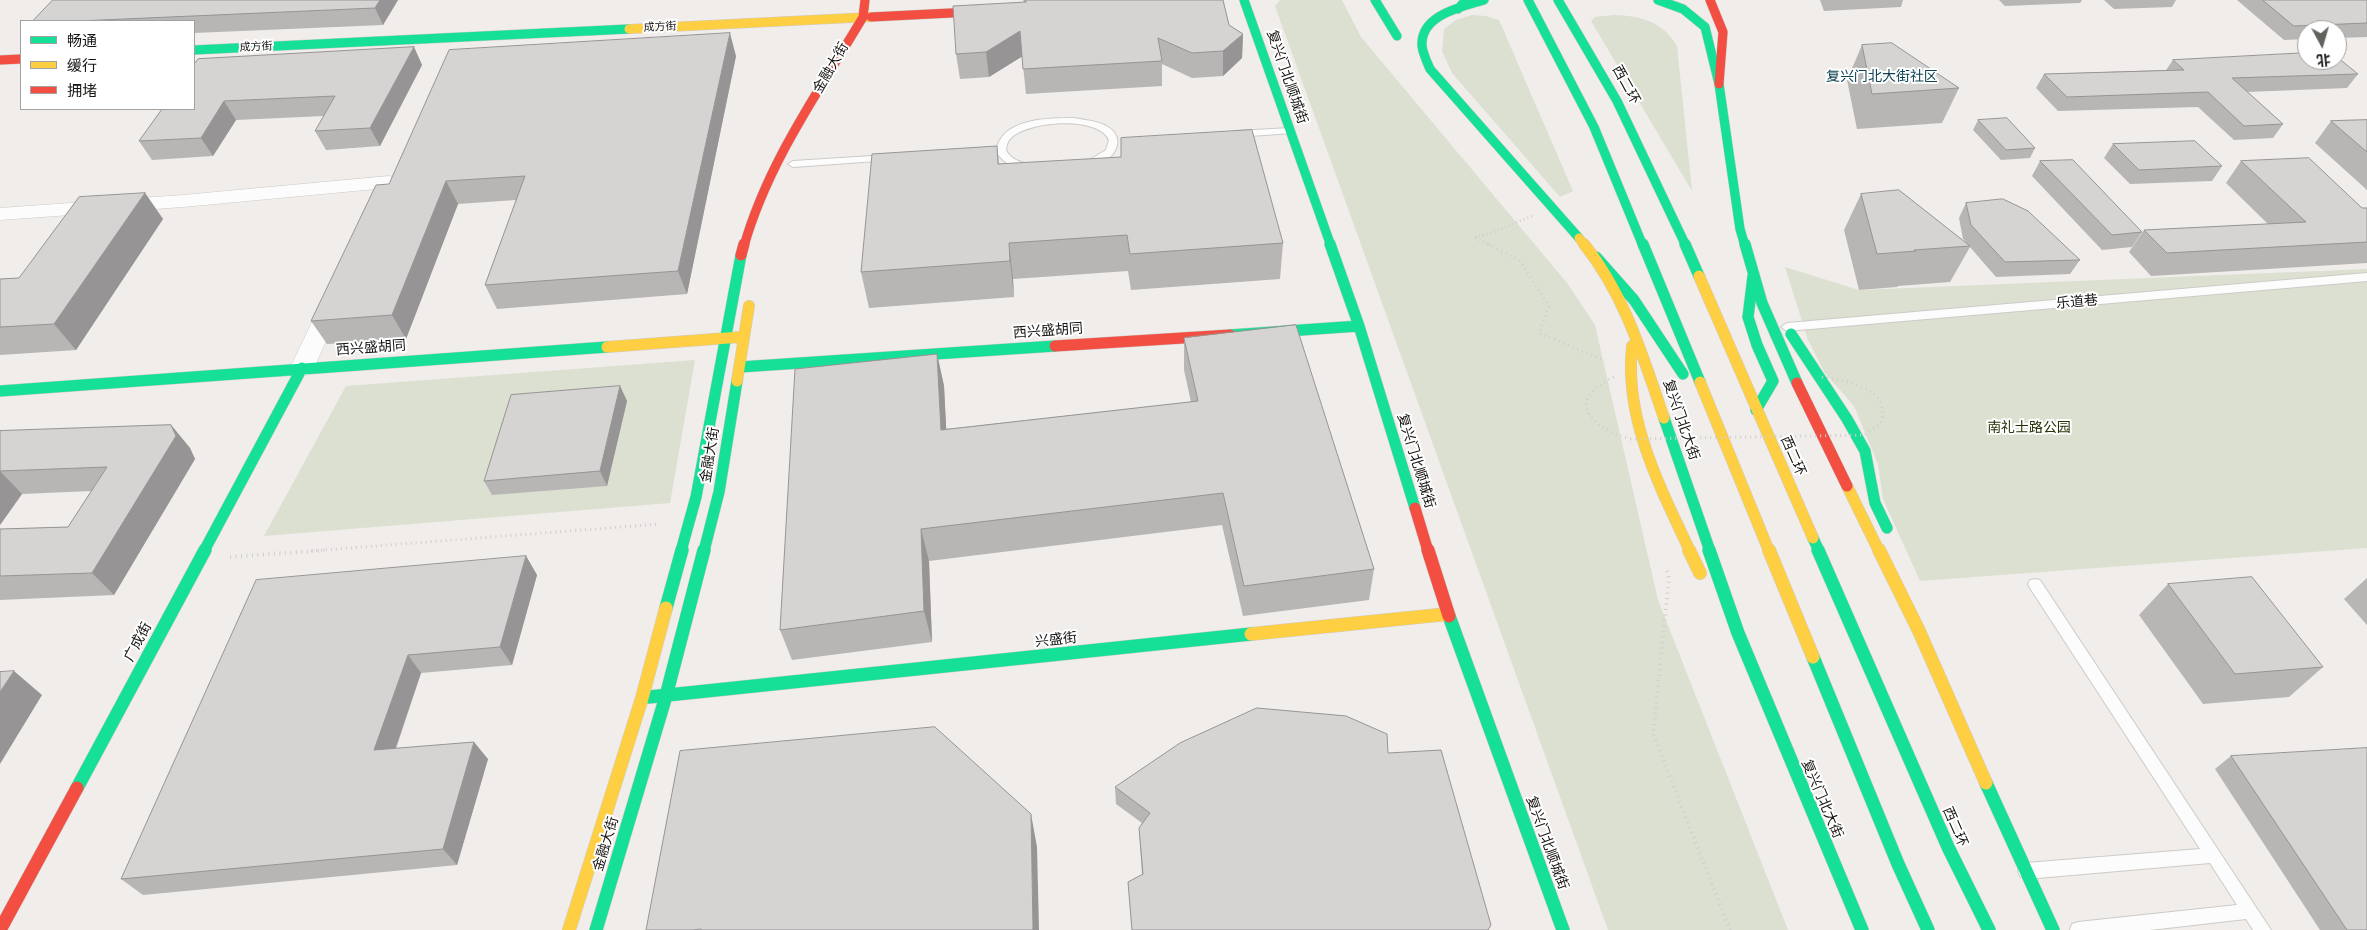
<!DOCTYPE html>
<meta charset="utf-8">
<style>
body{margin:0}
#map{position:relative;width:2367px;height:930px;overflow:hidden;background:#f0edea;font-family:Figtree,"Noto Sans SC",sans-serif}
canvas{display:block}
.legend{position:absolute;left:20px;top:20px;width:175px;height:90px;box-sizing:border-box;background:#fff;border:1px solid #a2a1a1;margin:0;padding:6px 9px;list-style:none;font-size:15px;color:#171513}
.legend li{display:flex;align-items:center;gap:10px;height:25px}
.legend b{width:25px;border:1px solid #a2a1a1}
.north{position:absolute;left:2297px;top:20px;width:50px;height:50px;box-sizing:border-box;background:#fff;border:1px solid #a2a1a1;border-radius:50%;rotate:174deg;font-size:14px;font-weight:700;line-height:20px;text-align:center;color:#171513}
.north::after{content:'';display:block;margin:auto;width:18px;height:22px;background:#63615e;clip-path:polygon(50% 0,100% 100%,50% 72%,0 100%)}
</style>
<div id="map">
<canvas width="2367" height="930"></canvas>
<ul class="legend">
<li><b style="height:6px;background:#16e098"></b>畅通</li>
<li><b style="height:6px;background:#ffcf43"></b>缓行</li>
<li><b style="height:6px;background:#f24e42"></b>拥堵</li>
</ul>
<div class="north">北</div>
</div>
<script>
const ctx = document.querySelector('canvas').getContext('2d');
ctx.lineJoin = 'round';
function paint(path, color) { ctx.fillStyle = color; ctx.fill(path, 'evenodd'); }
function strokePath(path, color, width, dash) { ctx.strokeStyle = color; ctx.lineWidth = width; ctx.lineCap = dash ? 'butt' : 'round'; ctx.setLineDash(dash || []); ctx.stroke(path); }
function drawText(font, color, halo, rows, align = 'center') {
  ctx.font = font + ' Figtree,"Noto Sans SC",sans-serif'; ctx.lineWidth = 4; ctx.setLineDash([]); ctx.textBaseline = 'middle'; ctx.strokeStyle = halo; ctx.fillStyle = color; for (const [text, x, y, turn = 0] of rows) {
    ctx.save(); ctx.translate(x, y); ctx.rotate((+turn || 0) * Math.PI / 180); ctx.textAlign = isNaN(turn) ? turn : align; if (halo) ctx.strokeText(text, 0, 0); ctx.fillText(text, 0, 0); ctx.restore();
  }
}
paint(new Path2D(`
 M1280,0H1342L1361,37L1567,283L1595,325L1658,600L1788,930H1608L1275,6Z
 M1472,15L1486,16L1499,20L1573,191L1560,197L1452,73L1442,51L1444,29L1456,20Z
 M1614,15C1640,16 1663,21 1677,46L1692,191L1591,21L1595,17Z
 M1785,267L1859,290L2367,269V548L1920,581L1883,499L1878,464L1854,406L1825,373L1808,340Z
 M695,360L670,503L264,536L346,386Z`), '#dbe0d1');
const lane = new Path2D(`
 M1074,118C1085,120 1098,121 1108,127C1131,141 1107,170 1086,166V162L1106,150L1109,140C1098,115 1026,121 1010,139C1007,142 1007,146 1006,150C1011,161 1024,163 1035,166V170C1021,173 1005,165 997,153L980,155L975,152L980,149L997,147C1005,118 1049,118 1074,118Z
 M1290,128L1293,129V133L1236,137L1231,134L1236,131Z
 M888,155L893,158L891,160L793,167L788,164L793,161Z
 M2367,273V281L1787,331L1781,327L1787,323Z
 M2035,579L2040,580L2271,930H2253L2246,919L2150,930H2070L2072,924L2078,922L2237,905L2210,863L2026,879L2020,876L2018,871L2020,866L2026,863L2200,849L2030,588L2028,584L2030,580Z`);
const street = new Path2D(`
 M389,176L396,178L399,182L384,215L381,220L374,221L367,220L364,215L376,189L183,207L0,220V208L183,195Z
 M333,294L341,296L344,301L314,368L310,374L302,376L294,374L290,368L322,301L325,296Z`);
const fastFar2 = new Path2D(`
 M1244,0L1331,246
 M1375,0L1397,36
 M1484,0C1461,7 1420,15 1422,46C1423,54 1427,62 1430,69L1579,238
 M1528,0L1594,127L1643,246
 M1558,0L1617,101L1686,246
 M1658,0L1683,9L1705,27L1719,84L1740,229L1745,246
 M1458,9L1466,0
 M194,50L629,29`);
const fastFar1 = new Path2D(`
 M1330,244L1359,326L1415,508
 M1643,244L1700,382
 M1685,244L1699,276
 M1745,244L1762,303L1797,383
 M1596,257L1634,300L1683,374
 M1753,276L1748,317L1757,345L1773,381L1756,410
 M1791,334L1847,419L1865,451L1875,503L1887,528
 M1230,335L1359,326
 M740,367L1055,346
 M0,391L607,347
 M1664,418L1710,551
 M1813,538L1819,551
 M204,551L302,368
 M681,551L696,497L741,255
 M704,551L719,492L737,381`);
const fast = new Path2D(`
 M1709,550L1738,633L1862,930
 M1818,550L1948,847L1989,930
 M666,608L682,550
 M1449,616L1563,930
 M1813,657L1898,864L1928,930
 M649,697L1251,634
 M1986,783L2053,930
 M77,788L205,550
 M596,930L666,696L704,550`);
const slowFar2 = new Path2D(`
 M629,29L871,17
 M1579,238L1585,246`);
const slowFar1 = new Path2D(`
 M1584,244C1625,295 1643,357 1664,418
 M1699,276L1813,538
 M1632,346C1624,419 1660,487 1690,551
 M607,347L741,337
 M737,381L749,306
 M1700,382L1769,551
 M1847,486L1879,551`);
const slow = new Path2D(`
 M1689,550L1700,573
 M1769,550L1813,657
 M1879,550L1919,631L1986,783
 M1251,634L1448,614
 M569,930L642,698L666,608`);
const jamFar2 = new Path2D(`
 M1710,0L1723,32L1719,84
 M871,17L991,11
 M0,60L21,59
 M744,246C768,162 819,91 863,17L865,0`);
const jamFar1 = new Path2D(`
 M741,255L744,244
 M1055,346L1230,335
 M1797,383L1847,486
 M1415,508L1428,551`);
const jam = new Path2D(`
 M1428,550L1449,616
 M0,930L77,788`);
strokePath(lane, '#cdcbc8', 2);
strokePath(street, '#cdcbc8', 1);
strokePath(fastFar2, '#cdcbc8', 10);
strokePath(fastFar1, '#cdcbc8', 12);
strokePath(fast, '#cdcbc8', 14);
strokePath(slowFar2, '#cdcbc8', 10);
strokePath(slowFar1, '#cdcbc8', 12);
strokePath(slow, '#cdcbc8', 14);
strokePath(jamFar2, '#cdcbc8', 10);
strokePath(jamFar1, '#cdcbc8', 12);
strokePath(jam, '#cdcbc8', 14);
strokePath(new Path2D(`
 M1491,246L1474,237L1489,234L1532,216`), '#d0cece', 2.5, [1, 3]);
strokePath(new Path2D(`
 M1488,244L1519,260L1549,306L1539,333L1605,361
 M311,551L660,524`), '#d0cece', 3, [1, 4]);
strokePath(new Path2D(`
 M230,557L328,550
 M1667,571L1669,578L1653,734L1730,930`), '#d0cece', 4, [1, 4.5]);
paint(lane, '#fdfcfc');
paint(street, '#fdfcfc');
strokePath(fastFar2, '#16e098', 9);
strokePath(fastFar1, '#16e098', 11);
strokePath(fast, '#16e098', 13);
strokePath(slowFar2, '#ffcf43', 9);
strokePath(slowFar1, '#ffcf43', 11);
strokePath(slow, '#ffcf43', 13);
strokePath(jamFar2, '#f24e42', 9);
strokePath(jamFar1, '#f24e42', 11);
strokePath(jam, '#f24e42', 13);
strokePath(new Path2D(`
 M1614,377C1563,400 1591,429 1631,439L1864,435L1880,424C1895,388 1842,379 1818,377`), '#d0cece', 3, [1, 4]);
paint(new Path2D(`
 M53,0H398L383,25L194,33V21H33Z
 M1023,0H1223L1229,25L1243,34L1242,58L1223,76L1192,78L1162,64V86L1026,94L1022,56L989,77L960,79L956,54L1024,2Z
 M1820,0H1903L1901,7L1824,11Z
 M1999,0H2082L2080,3L2005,6Z
 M2104,0H2176L2172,7L2114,9Z
 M2237,0H2367V37L2337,38V30H2307V39L2284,40Z
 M1862,45L1959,88L1942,123L1857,129L1847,80Z
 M414,47L422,65L380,146L326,150L315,131L324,116L236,120L213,156L152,160L139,141L198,59Z
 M736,56L687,294L497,309L485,285L516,200L458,204L406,339L327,344L311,321L389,184Z
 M2173,60L2358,74L2347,88L2247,92L2283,124L2273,138L2234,140L2198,107L2058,111L2036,88L2044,74L2166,70Z
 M1978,120L2035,148L2030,158L2001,160L1973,130Z
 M2367,120V190L2315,143L2331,121Z
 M2113,144L2222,166L2212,181L2130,184L2104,158Z
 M997,146L999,164L1283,243L1280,279L1131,290L1128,271L1013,279L1014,297L869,308L861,272Z
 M2040,161L2142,232L2132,247L2102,250L2032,176Z
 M2241,161L2362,208H2367V263L2151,276L2129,252L2144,230L2268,224L2226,183Z
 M145,193L163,219L76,350L0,355V279L19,278Z
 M1861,194L1966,242L1963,239L1959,218L1966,203L2080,260L2070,274L1996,277L1970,247L1950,282L1898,286L1897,287L1859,290L1844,230Z
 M1184,338L1374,569L1369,600L1243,616L1222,525L929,561L932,642L792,660L780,630L937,354L944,386L946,429L1191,402L1184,370Z
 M620,386L627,401L607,486L492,495L484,481Z
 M171,425L190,448L195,459L114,595L0,600V529L68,527L91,491L22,494L0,525V431Z
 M526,556L537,575L512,665L421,673L396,749L488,759L457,865L143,895L121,879Z
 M2367,578V625L2344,599Z
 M2168,584L2323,667L2289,697L2203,704L2139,615Z
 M1388,753L1489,930H1132L1128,882L1142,875L1139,828L1142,823L1116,804L1115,787Z
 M2231,756L2367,930H2320L2215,769Z`), '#b8b6b5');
paint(new Path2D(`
 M380,0H398L383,25L375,8Z
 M1020,31L1023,56L989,77L986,52Z
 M730,33L736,56L687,294L678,271Z
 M1243,34L1242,58L1223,76V51Z
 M414,47L422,65L380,146L370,128Z
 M224,101L236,120L213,156L201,138Z
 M446,181L458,204L406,339L392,315Z
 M145,193L163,219L76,350L54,324Z
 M1009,243L1013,279L1014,297L1010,261Z
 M937,354L944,386L948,462L941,430Z
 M620,386L627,401L607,486L600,471Z
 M171,425L190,448L195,459L114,595L92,573Z
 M0,471L22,494L0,525Z
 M921,529L929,561L932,642L924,611Z
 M526,556L537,575L512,665L500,647Z
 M408,655L421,673L389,767L374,750Z
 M14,671L42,695L0,764V692Z
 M474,742L488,759L457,865L443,849Z
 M1031,814L1037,847L1039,930H1033Z`), '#969494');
const building = new Path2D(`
 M53,0H380L375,8L78,21H33Z
 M1025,0H1223L1229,25L1243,34L1223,51L1192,53L1158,38L1162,61L1023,69L1020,31L986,52L956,54L953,6L1026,2Z
 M2263,0H2367V23L2294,26Z
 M730,33L678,271L485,285L525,176L446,181L392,315L311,321L376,185L389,184L449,50Z
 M1892,43L1959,88L1872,94L1862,45Z
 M414,47L370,128L315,131L335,96L224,101L201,138L139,141L162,109H194V64L198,59Z
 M2307,53V60H2337V57L2358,74L2232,78L2283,124L2244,126L2208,92L2067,97L2044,74L2184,70L2173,60Z
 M2007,118L2035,148L2006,150L1978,120Z
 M2367,120V152L2331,121Z
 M1252,130L1283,243L1130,254L1127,235L1009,243L1010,261L861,272L872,154L997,146L998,164L1121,157V138Z
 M2195,141L2222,166L2139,170L2113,144Z
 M2309,158L2362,208H2367V242L2167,253L2144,230L2306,222L2241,161Z
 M2073,160L2142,232L2112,235L2040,161Z
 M1899,190L1970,246L1914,250L1916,251L1877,254L1861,194Z
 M145,193L54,324L0,327V279L19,278L79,197Z
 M2003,199L2028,211L2080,260L2005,262L1971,225L1966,203Z
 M1296,325L1374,569L1244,586L1223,493L921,529L924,611L780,630L795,369L937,354L941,430L1198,401L1184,338Z
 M620,386L600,471L484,481L511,395Z
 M171,425L176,436L92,573L0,576V529L68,527L107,467L0,471V431Z
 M526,556L500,647L408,655L374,750L474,742L443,849L121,879L256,580Z
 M2252,577L2323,667L2235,674L2168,584Z
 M14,671L0,692V672Z
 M1257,708L1346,716L1387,734L1388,753L1441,750L1491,925L1488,930H1132L1128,882L1143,874L1139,828L1150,813L1115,787L1180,743Z
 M935,727L1031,814L1033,930H701V929L692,930H646L680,751Z
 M2367,748V930H2347L2231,756Z`);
paint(building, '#d6d4d3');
strokePath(building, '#969494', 1);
drawText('11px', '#171513', '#fff', [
 ["成方街",660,27,-3],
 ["成方街",256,47,-3]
]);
drawText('14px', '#171513', '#fff', [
 ["金融大街",831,68,-60],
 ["复兴门北顺城街",1287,77,71],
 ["西二环",1626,85,61],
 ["乐道巷",2077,302,-5],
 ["西兴盛胡同",1048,331,-4],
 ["西兴盛胡同",371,348,-4],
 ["复兴门北大街",1681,420,71],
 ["金融大街",710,455,-81],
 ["西二环",1793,456,66],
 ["复兴门北顺城街",1416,461,73],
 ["兴盛街",1056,640,-6],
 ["广成街",138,642,-62],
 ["复兴门北大街",1822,799,67],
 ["西二环",1955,827,66],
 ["复兴门北顺城街",1547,843,70],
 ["金融大街",606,844,-73]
]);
drawText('14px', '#0c4252', '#fff', [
 ["复兴门北大街社区",1882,77]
]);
drawText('14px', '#253409', '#fff', [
 ["南礼士路公园",2029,428]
]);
</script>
